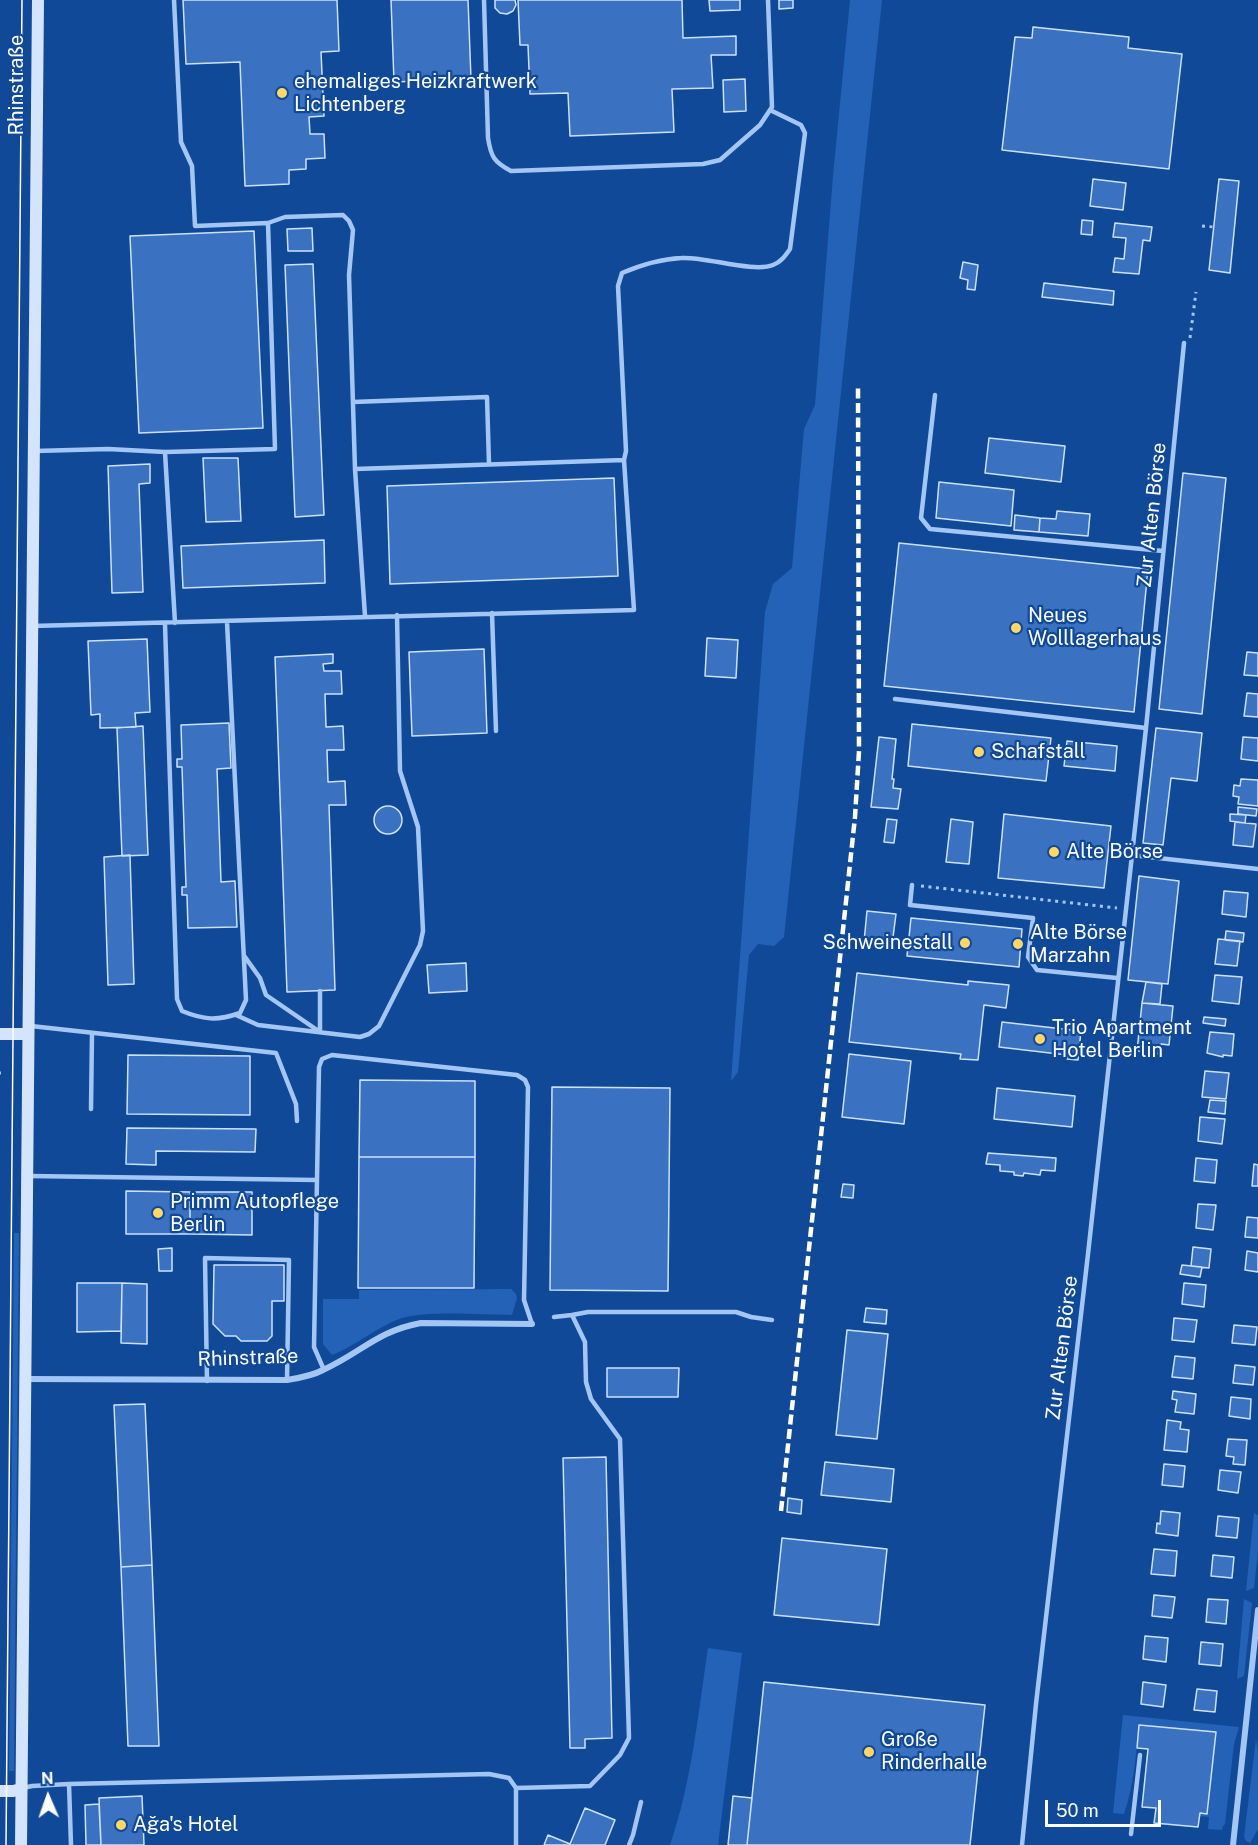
<!DOCTYPE html>
<meta charset="utf-8">
<style>
body{margin:0}
#map{position:relative;width:1258px;height:1845px;overflow:hidden;background:#114999;font-family:"Public Sans",sans-serif}
canvas{display:block}
.north{position:absolute;left:18px;top:1767px;width:60px;height:60px;-webkit-text-stroke:4px #114999;paint-order:stroke;rotate:358deg;font-size:16px;font-weight:700;line-height:24px;text-align:center;color:#fff}
.north::after{content:'';display:block;margin:auto;width:21px;height:27px;background:#fff;clip-path:polygon(50% 0,100% 100%,50% 72%,0 100%)}
.scale{position:absolute;left:1045px;top:1800px;width:116px;height:27px;box-sizing:border-box;border:3px solid #fff;border-top:0;padding-left:8px;font-size:18px;line-height:21px;white-space:nowrap;color:#fff;-webkit-text-stroke:4px #114999;paint-order:stroke}
</style>
<div id="map">
<canvas width="1258" height="1845"></canvas>
<div class="north">N</div>
<div class="scale">50 m</div>
</div>
<script>
const ctx = document.querySelector('canvas').getContext('2d');
ctx.lineJoin = 'round';
function paint(path, color) { ctx.fillStyle = color; ctx.fill(path, 'evenodd'); }
function strokePath(path, color, width, dash) { ctx.strokeStyle = color; ctx.lineWidth = width; ctx.lineCap = dash ? 'butt' : 'round'; ctx.setLineDash(dash || []); ctx.stroke(path); }
function drawText(font, color, halo, rows, align = 'center') {
  ctx.font = font + ' "Public Sans",sans-serif'; ctx.lineWidth = 4.5; ctx.setLineDash([]); ctx.textBaseline = 'middle'; ctx.strokeStyle = halo; ctx.fillStyle = color; for (const [text, x, y, turn = 0] of rows) {
    ctx.save(); ctx.translate(x, y); ctx.rotate((+turn || 0) * Math.PI / 180); ctx.textAlign = isNaN(turn) ? turn : align; if (halo) ctx.strokeText(text, 0, 0); ctx.fillText(text, 0, 0); ctx.restore();
  }
}
paint(new Path2D(`
 M850,0H882L784,937L774,946L758,944L749,955L738,1072L731,1081L765,612L773,584L792,568L804,429L815,405L833,176Z
 M14,1233H19L14,1771H9Z
 M511,1289L516,1294L517,1298L512,1315C481,1315 426,1310 399,1319C375,1328 356,1346 332,1355L323,1344V1299H359V1290Z
 M1254,1513L1258,1515V1551L1254,1588L1246,1591Z
 M1244,1599L1252,1603L1244,1676L1237,1679Z
 M708,1648L742,1653L718,1845H670C692,1781 698,1714 708,1648Z
 M1123,1715L1239,1727L1234,1744L1225,1824L1223,1826L1222,1830L1208,1829L1209,1817L1199,1816L1200,1813H1208L1215,1732L1139,1725C1136,1755 1134,1785 1124,1814L1113,1813Z
 M1256,1739L1258,1751V1829L1250,1843L1246,1841L1244,1837Z`), '#2462b8');
const building = new Path2D(`
 M183,0H337L339,51L321,52L324,116L309,117L310,134H324L325,158L306,159V169L289,170V184L245,186L240,62L186,64Z
 M391,0H468L471,79L394,82Z
 M495,0H515L516,5L513,11L507,14L500,13L495,8Z
 M518,0H682L683,38L736,36V55H711L713,88L672,89L674,132L570,136L568,93L530,94L528,45H520Z
 M709,0H740V10L710,11Z
 M779,0H793V8L779,9Z
 M1033,27L1129,37L1128,48L1182,54L1169,169L1002,150L1015,37L1032,38Z
 M745,79L746,111L724,112L723,80Z
 M1093,179L1126,183L1123,210L1090,206Z
 M1219,179L1239,181L1230,273L1209,270Z
 M1082,220L1093,221L1092,235L1081,234Z
 M1115,223L1152,227L1150,241L1143,240L1139,274L1113,272L1115,258L1124,259L1126,238L1113,237Z
 M312,228L313,251H288L287,229Z
 M254,231L263,428L139,433L130,236Z
 M963,262L978,265L975,290L967,289L968,280L960,278Z
 M313,264L324,515L295,517L285,265Z
 M1044,283L1114,291L1113,305L1042,297Z
 M989,438L1065,446L1061,482L985,473Z
 M203,458H238L241,521L206,522Z
 M150,464V483L139,484L143,592L112,593L108,466Z
 M1183,473L1226,478L1202,714L1159,709Z
 M614,478L618,576L390,584L387,486Z
 M939,482L1014,490L1011,526L936,518Z
 M1057,511L1090,514L1088,536L1039,532L1040,518L1056,519Z
 M1015,515L1040,518L1039,532L1014,530Z
 M324,540L325,583L183,588L181,546Z
 M899,543L1148,569L1134,712L884,686Z
 M707,638L738,640L736,678L705,676Z
 M147,639L150,712L135,713L136,727L100,728V714L91,715L88,641Z
 M484,649L487,733L412,736L409,652Z
 M1247,652L1258,653V676L1244,675Z
 M333,654V663L323,664L324,671H341L342,694H325L326,727L343,726L344,750H327L328,782L345,781L346,805H329L335,990L287,992L275,657Z
 M1247,693L1258,694V717L1244,716Z
 M229,723L231,768L217,769L221,882L235,881L237,927L188,928L187,895H182V887H186L182,767H177V759H182L181,725Z
 M912,724L1051,738L1046,781L908,766Z
 M143,726L148,855L122,856L117,728Z
 M1156,728L1202,733L1197,781L1171,778L1163,845L1143,843Z
 M879,737L896,739L892,779H894L893,788L901,789L898,809L871,807Z
 M1243,737L1258,738V761L1241,759Z
 M1067,741L1117,746L1115,771L1064,766Z
 M1241,779L1258,780V806L1238,804L1239,797L1233,796L1234,785L1240,786Z
 M374 820a14 14 0 1 1 28 0a14 14 0 1 1-28 0Z
 M1238,807L1257,809L1256,816L1238,814Z
 M1004,814L1111,826L1104,888L998,878Z
 M1230,814L1246,815L1245,823L1230,821Z
 M887,819L897,820L894,843L884,842Z
 M951,819L973,822L969,864L946,862Z
 M1235,822L1256,824L1253,847L1233,845Z
 M130,855L134,984L108,985L104,857Z
 M1139,876L1179,881L1168,984L1128,980Z
 M1224,891L1248,893L1246,917L1222,914Z
 M867,911L896,914L892,945L864,942Z
 M911,918L1022,929L1019,967L907,956Z
 M1226,931L1244,933L1243,942L1225,940Z
 M1218,939L1240,941L1237,966L1215,964Z
 M466,963L467,991L429,993L427,965Z
 M857,973L968,985V981L1009,985L1006,1008L984,1005L978,1060L960,1059L961,1054L849,1042Z
 M1215,975L1242,977L1239,1004L1212,1001Z
 M1146,982L1162,984L1160,1004L1142,1003Z
 M1142,1003L1173,1006L1169,1045L1161,1044L1160,1054L1137,1051Z
 M1204,1017L1226,1019L1225,1026L1203,1023Z
 M1002,1022L1081,1031L1078,1060L1067,1059V1055L999,1047Z
 M1210,1032L1234,1034L1232,1056L1223,1055V1057L1207,1053Z
 M849,1054L911,1061L904,1124L842,1117Z
 M128,1055L250,1056V1115L127,1114Z
 M1205,1071L1229,1073L1226,1099L1202,1097Z
 M360,1080L475,1081V1157H359Z
 M552,1087L670,1088L668,1291L550,1290Z
 M997,1088L1075,1096L1072,1127L994,1119Z
 M1210,1100L1226,1101L1225,1114L1208,1112Z
 M1200,1117L1225,1119L1222,1144L1198,1141Z
 M127,1128L256,1129L255,1152L156,1151V1165L126,1164Z
 M988,1153L1056,1158L1055,1171L1041,1170L1040,1175L1024,1173L1023,1176L1014,1175V1172L1000,1171V1165L986,1164Z
 M359,1157H475L474,1288H358Z
 M1196,1158L1217,1160L1215,1183L1194,1181Z
 M1254,1164L1258,1165V1186H1252Z
 M843,1184L854,1185L853,1198L841,1197Z
 M126,1191L190,1192V1234H126Z
 M190,1192H252V1235L190,1234Z
 M1198,1204L1216,1205L1213,1230L1196,1228Z
 M1247,1217L1258,1218V1238L1245,1237Z
 M1193,1247L1211,1249L1209,1268L1191,1266Z
 M172,1248V1271H159L158,1249Z
 M1247,1251L1258,1253V1272L1245,1270Z
 M214,1265H284V1301H272V1336L267,1341H241L236,1336H225L213,1324Z
 M1182,1265L1202,1267L1200,1277L1180,1274Z
 M77,1283H122L121,1331L77,1332Z
 M122,1283L147,1284V1344L121,1343Z
 M1184,1283L1206,1285L1204,1307L1182,1304Z
 M866,1308L887,1310L886,1324L864,1322Z
 M1174,1318L1197,1320L1194,1342L1172,1340Z
 M1234,1325L1257,1327L1255,1345L1232,1343Z
 M847,1330L888,1334L877,1439L836,1435Z
 M1175,1356L1195,1358L1193,1379L1172,1377Z
 M1235,1365L1255,1367L1253,1385L1233,1383Z
 M607,1368H679L678,1397H607Z
 M1173,1391L1196,1394L1194,1414L1175,1412L1177,1400L1172,1399Z
 M1231,1397L1251,1399L1250,1419L1229,1416Z
 M145,1404L152,1565L121,1567L114,1405Z
 M1167,1420L1181,1422L1180,1429L1189,1430L1187,1452L1164,1450Z
 M1228,1439L1247,1440L1245,1465L1233,1464L1234,1457L1226,1456Z
 M606,1457L612,1738L585,1739V1748H570L563,1458Z
 M825,1462L894,1469L891,1502L821,1495Z
 M1164,1464L1185,1466L1183,1487L1162,1485Z
 M1220,1470L1241,1472L1238,1493L1218,1490Z
 M788,1498L802,1500L801,1514L787,1512Z
 M1161,1511L1180,1513L1178,1536L1156,1533L1157,1523L1160,1524Z
 M1218,1516L1239,1518L1237,1538L1216,1536Z
 M782,1538L887,1549L879,1625L774,1615Z
 M1154,1549L1177,1551L1175,1576L1151,1574Z
 M1213,1555L1234,1557L1232,1578L1211,1576Z
 M152,1565L159,1746H128L121,1567Z
 M1154,1595L1175,1597L1172,1618L1152,1616Z
 M1208,1599L1228,1600L1226,1624L1206,1622Z
 M1145,1636L1168,1638L1166,1662L1143,1659Z
 M1201,1642L1223,1644L1221,1666L1199,1664Z
 M764,1682L985,1705L970,1845H747Z
 M1143,1682L1166,1685L1163,1707L1141,1704Z
 M1197,1689L1217,1691L1215,1712L1194,1710Z
 M1139,1725L1216,1732L1207,1814L1200,1813L1198,1827L1154,1823L1156,1808L1142,1807L1148,1749L1137,1748Z
 M142,1796L144,1845H101L99,1798Z
 M733,1796L752,1798L747,1845H728Z
 M99,1804L101,1845H86L85,1805Z
 M585,1808L615,1820L605,1845H544L548,1835L570,1844Z`);
paint(building, '#3a72c1');
strokePath(building, '#cce1fe', 1.5);
strokePath(new Path2D(`
 M1202,226L1214,227
 M1190,338L1196,292
 M921,886L1117,908
 M0,1073H1`), '#a4c6f4', 3, [3, 4.5]);
strokePath(new Path2D(`
 M484,0L488,138C491,157 494,162 511,171L703,164L720,160L760,125L772,107L768,0
 M268,223L285,217L343,215L349,221L353,230L349,275L355,469L365,616
 M935,395L921,518L930,529L1163,551
 M353,402L487,397L489,464
 M35,451L108,449L165,452L275,449L268,223L195,226L192,166L181,142L174,0
 M165,452L175,623
 M355,469L624,460
 M492,613L496,731
 M165,624L177,999L182,1011C204,1020 217,1021 240,1013L246,1000L227,622
 M32,626L634,610L624,460L626,451L618,286L622,273C641,265 660,259 681,258C704,256 753,273 773,265C781,262 785,256 790,249L805,133L801,125L770,110
 M895,699L1146,728
 M1131,855L1258,869
 M912,885L910,905L1033,918L1028,957L1037,970L1117,978
 M245,957L260,978L266,995L320,1032V991
 M236,1015L258,1025L360,1037L369,1034L379,1026L420,945L423,931L418,827L400,771L397,615
 M31,1026L276,1053L296,1104L297,1121
 M91,1109L92,1033
 M29,1176L317,1180
 M572,1315L588,1312H736L751,1317L772,1320
 M324,1370L314,1347L319,1067L322,1059L332,1055L517,1075L525,1080L528,1087L524,1300L532,1324
 M207,1381L205,1258L289,1260L287,1380
 M69,1784L71,1845
 M23,1788L32,1786L69,1784L489,1774L509,1778L516,1788V1845
 M516,1788L590,1786L620,1755L629,1738L620,1439L591,1399L586,1382L585,1342L572,1315L554,1317
 M1131,1834L1140,1755
 M629,1845L633,1835L641,1802
 M1022,1845L1036,1704L1088,1254L1146,728L1184,343`), '#a4c6f4', 4.5);
strokePath(new Path2D(`
 M25,1379L287,1380C299,1378 312,1376 323,1370C361,1353 377,1331 421,1323L532,1324
 M1233,1845L1258,1610`), '#a4c6f4', 6);
strokePath(new Path2D(`
 M0,1034H28
 M0,1791H13L21,1789
 M21,1845L38,0`), '#d4e4fd', 12);
strokePath(new Path2D(`
 M6,1845L22,0`), '#fff', 1.5);
strokePath(new Path2D(`
 M781,1511L855,817L859,751L858,386`), '#fff', 4.5, [10, 4.5]);
for (const [x, y, r, color] of [
 [282,93,6,"#ffd767"],
 [1016,628,6,"#ffd767"],
 [979,752,6,"#ffd767"],
 [1054,852,6,"#ffd767"],
 [965,943,6,"#ffd767"],
 [1018,944,6,"#ffd767"],
 [1040,1039,6,"#ffd767"],
 [158,1213,6,"#ffd767"],
 [869,1752,6,"#ffd767"],
 [121,1825,6,"#ffd767"]
]) { const dot = new Path2D(); dot.arc(x, y, r, 0, 2 * Math.PI); ctx.fillStyle = color; ctx.fill(dot); strokePath(dot, '#114999', 2); }
drawText('20px', '#fff', '#114999', [
 ["ehemaliges Heizkraftwerk",294,82],
 ["Lichtenberg",294,105],
 ["Neues",1028,616],
 ["Wolllagerhaus",1028,639],
 ["Schafstall",991,752],
 ["Alte Börse",1066,852],
 ["Alte Börse",1030,933],
 ["Marzahn",1030,956],
 ["Schweinestall",953,943,"right"],
 ["Trio Apartment",1052,1028],
 ["Hotel Berlin",1052,1051],
 ["Primm Autopflege",170,1202],
 ["Berlin",170,1225],
 ["Große",881,1740],
 ["Rinderhalle",881,1763],
 ["Ağa's Hotel",133,1825]
], 'left');
drawText('20px', '#fff', '#114999', [
 ["Rhinstraße",17,85,-90],
 ["Zur Alten Börse",1152,515,-84],
 ["Zur Alten Börse",1062,1348,-83],
 ["Rhinstraße",248,1358,-2]
]);
</script>
